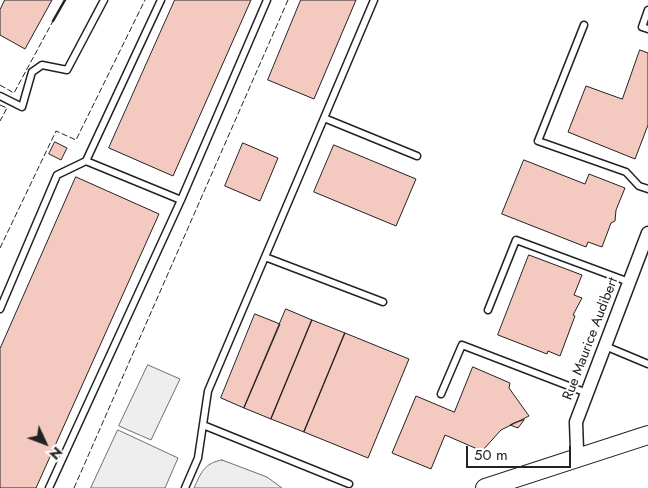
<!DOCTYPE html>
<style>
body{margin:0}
#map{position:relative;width:648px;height:488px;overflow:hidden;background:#fff;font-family:Jost,sans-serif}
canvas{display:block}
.north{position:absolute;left:20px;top:418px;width:50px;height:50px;-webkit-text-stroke:4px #fff;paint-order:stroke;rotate:133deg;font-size:14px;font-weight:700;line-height:20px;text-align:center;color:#222}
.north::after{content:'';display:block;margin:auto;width:18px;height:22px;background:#222;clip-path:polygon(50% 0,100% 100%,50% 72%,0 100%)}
.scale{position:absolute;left:466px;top:446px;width:105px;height:22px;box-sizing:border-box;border:2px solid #222;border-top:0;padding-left:6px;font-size:15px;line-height:18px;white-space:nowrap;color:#222;-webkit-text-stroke:4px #fff;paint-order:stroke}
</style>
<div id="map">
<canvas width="648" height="488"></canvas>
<div class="north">N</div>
<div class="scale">50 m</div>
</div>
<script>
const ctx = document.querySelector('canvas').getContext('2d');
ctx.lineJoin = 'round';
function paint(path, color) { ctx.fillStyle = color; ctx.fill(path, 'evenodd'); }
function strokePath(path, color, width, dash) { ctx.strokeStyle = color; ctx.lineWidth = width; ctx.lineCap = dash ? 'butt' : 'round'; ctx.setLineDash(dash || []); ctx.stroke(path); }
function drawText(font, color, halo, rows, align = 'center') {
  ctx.font = font + ' Jost,sans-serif'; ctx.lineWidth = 4; ctx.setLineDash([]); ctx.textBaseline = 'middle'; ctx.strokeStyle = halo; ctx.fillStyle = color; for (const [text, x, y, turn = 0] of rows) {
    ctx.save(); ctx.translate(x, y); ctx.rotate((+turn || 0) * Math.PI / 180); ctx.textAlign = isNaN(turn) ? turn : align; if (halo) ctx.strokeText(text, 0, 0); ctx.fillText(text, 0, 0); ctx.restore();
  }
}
const green = new Path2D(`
 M148,365L180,379L151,440L119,426Z
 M118,430L178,458L165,488H91Z
 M222,460L267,477L282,488H194C201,473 204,463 222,460Z`);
paint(green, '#eee');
strokePath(green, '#6f6f6f', 1);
const building = new Path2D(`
 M5,0H52L25,49L0,35V10Z
 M175,0H251L173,176L109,148Z
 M301,0H356L314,99L268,80Z
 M640,50L648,53V125L635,159L568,132L586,86L622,99Z
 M55,142L67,148L61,160L49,154Z
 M243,143L278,158L260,201L225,186Z
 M334,145L416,179L396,226L314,192Z
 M524,160L585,184L589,174L625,188L616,210L615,221L611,223L602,247L588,242L586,247L502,214Z
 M76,177L159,214L36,488H0V349Z
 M529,255L582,275L574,295L582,298L573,315L575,316L560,356L548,351L547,354L498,335Z
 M286,309L312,320L271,419L244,408Z
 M255,314L280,324L244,408L221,398Z
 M312,320L345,333L304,432L271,419Z
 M345,333L409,359L368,458L304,432Z
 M473,367L510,383L509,388L529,416L501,430L482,451L445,435L431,469L392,453L416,396L454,412Z
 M524,420L518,428L510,425L514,423Z`);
paint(building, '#f3c9c0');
strokePath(building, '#222', 1);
const lane = new Path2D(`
 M648,10L642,27L648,29
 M584,25L538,141L626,172L639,186L648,189
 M0,96L22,107L32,72L42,65L67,70L104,0
 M324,118L374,0
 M86,161L181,200
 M265,257L383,302
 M0,309L57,175L86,161L161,0
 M488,310L516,240L629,282
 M605,346L648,364
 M441,394L462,345L587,393
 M203,425L349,484
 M49,488L181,200L267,0
 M185,488L198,458L208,391L324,118L417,156`);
const street = new Path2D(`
 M580,457L577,450L576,422L648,233`);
const secondary = new Path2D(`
 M485,488L648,435`);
strokePath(lane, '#222', 9);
strokePath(street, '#222', 15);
strokePath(secondary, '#222', 20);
strokePath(lane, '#fff', 6);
strokePath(street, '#fff', 12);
strokePath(secondary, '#fff', 18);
strokePath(new Path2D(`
 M0,85L14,93L53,21
 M0,105L7,108L0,121
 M0,248L56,131L76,140L145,0
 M74,488L288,0`), '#222', 1, [6, 2.5]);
strokePath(new Path2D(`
 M53,21L65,0`), '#222', 2.5);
drawText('14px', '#222', '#fff', [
 ["Rue Maurice Audibert",591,339,-69]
]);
</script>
